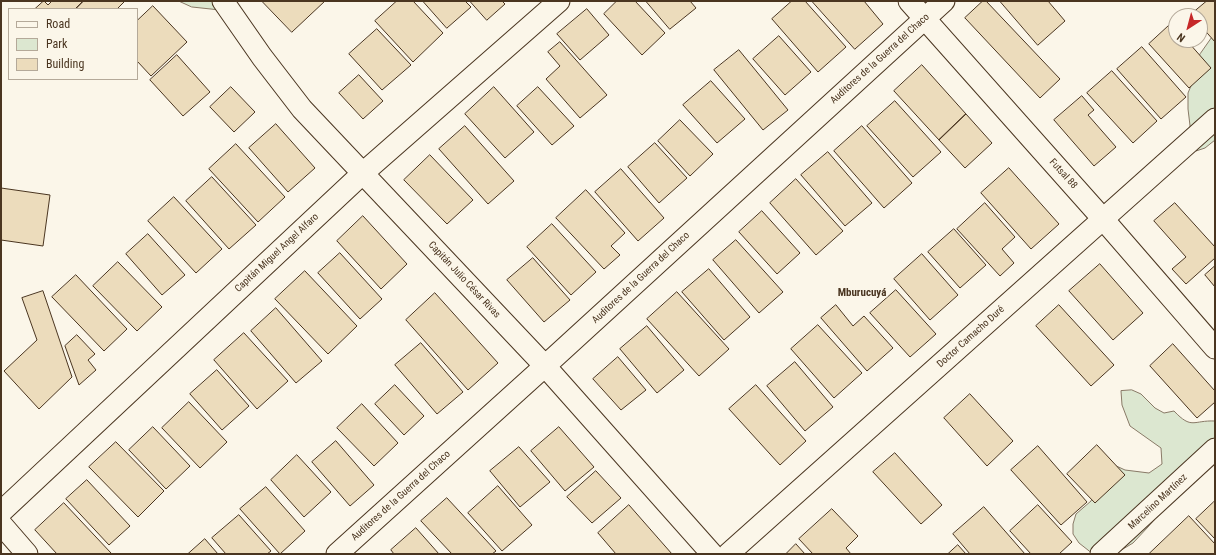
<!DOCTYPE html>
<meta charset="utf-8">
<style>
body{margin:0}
#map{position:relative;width:1216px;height:555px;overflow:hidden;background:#fbf6e9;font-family:"Roboto Condensed",sans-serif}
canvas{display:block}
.frame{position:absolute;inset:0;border:2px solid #4a3520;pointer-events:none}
.legend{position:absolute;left:8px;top:8px;width:130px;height:72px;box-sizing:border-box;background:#fbf6e9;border:1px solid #b4a999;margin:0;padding:5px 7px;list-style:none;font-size:12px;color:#4a3520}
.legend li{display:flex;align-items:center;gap:8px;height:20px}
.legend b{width:20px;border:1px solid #b4a999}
.north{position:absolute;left:1168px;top:8px;width:40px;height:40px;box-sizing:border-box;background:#fbf6e9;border:1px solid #b4a999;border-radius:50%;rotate:216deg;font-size:11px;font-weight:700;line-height:16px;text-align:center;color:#4a3520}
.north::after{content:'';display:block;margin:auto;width:14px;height:18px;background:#c62828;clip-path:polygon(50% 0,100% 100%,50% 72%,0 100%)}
</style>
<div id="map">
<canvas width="1216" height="555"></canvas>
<div class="frame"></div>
<ul class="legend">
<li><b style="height:5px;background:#fbf6e9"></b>Road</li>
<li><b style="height:11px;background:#dce7d0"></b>Park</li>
<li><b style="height:11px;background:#ecdcbc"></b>Building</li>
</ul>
<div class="north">N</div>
</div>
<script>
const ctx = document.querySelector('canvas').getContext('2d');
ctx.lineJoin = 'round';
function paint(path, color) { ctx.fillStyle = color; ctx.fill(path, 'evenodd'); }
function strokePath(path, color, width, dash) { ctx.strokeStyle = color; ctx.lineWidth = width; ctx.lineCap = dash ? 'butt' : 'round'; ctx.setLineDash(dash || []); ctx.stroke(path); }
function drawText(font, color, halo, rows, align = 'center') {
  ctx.font = font + ' "Roboto Condensed",sans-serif'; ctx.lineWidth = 3; ctx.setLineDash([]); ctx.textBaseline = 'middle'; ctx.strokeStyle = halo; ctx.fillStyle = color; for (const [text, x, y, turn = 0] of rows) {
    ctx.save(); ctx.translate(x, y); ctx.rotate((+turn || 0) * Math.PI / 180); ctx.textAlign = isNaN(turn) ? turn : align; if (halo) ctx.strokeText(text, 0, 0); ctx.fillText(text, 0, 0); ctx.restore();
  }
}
const green = new Path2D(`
 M179,1H235L220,10L192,7Z
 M1215,33V140L1205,148L1196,151L1192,142L1188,109V93L1193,81L1195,63L1200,54Z
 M1132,390L1141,394L1155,408L1164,413L1174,411C1192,430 1193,420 1215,421V460L1174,497L1148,527L1133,543L1123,549L1114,554H1093L1079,543L1073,534V524L1076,514L1091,501L1095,492L1112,464L1125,470L1149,473L1162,464L1161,448L1130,426L1122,405L1121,391Z`);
paint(green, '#dce7d0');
strokePath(green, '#887966', 1);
const building = new Path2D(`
 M44,1L48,5L52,1H83L75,9H35Z
 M84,1H125L117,9H76Z
 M262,1H325L292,32Z
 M397,1H413L443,33L413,62L375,21Z
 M423,1H465L471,7L447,28Z
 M470,1H502L505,4L487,20Z
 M617,1H635L665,33L642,55L604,14Z
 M646,1H690L696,8L670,29Z
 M792,1H805L846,47L818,72L772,19Z
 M812,1H864L883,24L855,49Z
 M983,1H986L1060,79L1040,98L965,18Z
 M1000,1H1048L1065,21L1038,45Z
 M1207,1H1215V42L1201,26H1200V16H1189Z
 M153,6L187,42L151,76L137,61V21Z
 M587,9L609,35L580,60L557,34Z
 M1176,19V40H1192L1189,43L1211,68L1189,88L1149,44Z
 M377,29L411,65L382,90L349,54Z
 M779,36L811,72L785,95L753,59Z
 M560,42L607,95L580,118L546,79L560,66L548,52Z
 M1142,47L1186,97L1161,119L1117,69Z
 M739,50L788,110L763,130L714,70Z
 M177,55L210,92L183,116L150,80Z
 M922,65L966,114L939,140L894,91Z
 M1112,71L1157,121L1133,143L1087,93Z
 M359,75L383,101L363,119L339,93Z
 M711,81L745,119L717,143L683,105Z
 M231,87L255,112L234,132L210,107Z
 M494,87L534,132L505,158L465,114Z
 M538,87L574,126L552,145L517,106Z
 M1082,96L1094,110L1088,115L1116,147L1094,166L1054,120Z
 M895,101L941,152L913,177L867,126Z
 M966,114L992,143L965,168L939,140Z
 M680,120L713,154L690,176L658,141Z
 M276,124L315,168L288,192L249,148Z
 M465,126L514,181L488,204L439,149Z
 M862,126L912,183L884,208L834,151Z
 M655,143L687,178L659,203L628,167Z
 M236,144L285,197L258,222L209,169Z
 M828,152L872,203L845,226L801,175Z
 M430,155L473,200L447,224L404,180Z
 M1009,168L1059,224L1031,249L981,193Z
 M621,169L664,218L638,241L595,192Z
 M212,177L256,225L229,249L186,201Z
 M796,179L843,231L816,255L770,203Z
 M1,188L50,195L43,246L1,240Z
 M586,190L625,233L611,246L620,255L604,269L556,218Z
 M174,197L222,249L196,273L148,221Z
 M985,203L1015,237L1002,249L1014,263L1000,276L957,229Z
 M1175,203L1215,247V258L1186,284L1172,269L1186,257L1154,221Z
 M762,211L800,253L777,274L739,232Z
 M363,216L407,264L381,289L337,241Z
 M552,224L596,272L571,295L527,247Z
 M954,229L986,265L960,288L928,252Z
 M148,234L185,275L162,295L126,254Z
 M736,240L783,292L759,313L713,260Z
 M340,253L382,299L360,319L318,273Z
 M922,254L958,295L930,320L894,279Z
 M533,258L570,300L544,322L507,280Z
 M118,262L162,307L137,331L93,286Z
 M1100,264L1143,313L1113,340L1069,291Z
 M1215,266V287L1205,275Z
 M709,269L750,317L724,340L682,292Z
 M305,271L357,326L328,354L275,299Z
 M76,275L127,329L104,351L52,297Z
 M896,290L936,334L910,357L870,313Z
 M43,291L72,377L39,409L4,371L37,340L22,298Z
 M677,292L729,349L699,376L647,319Z
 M435,293L498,363L468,390L406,320Z
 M836,305L853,326L864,316L893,348L867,371L821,318Z
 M1059,305L1114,365L1091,386L1036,326Z
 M276,308L322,361L296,383L251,331Z
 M818,325L862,373L834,398L791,349Z
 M647,326L684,370L657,393L620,349Z
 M244,333L288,381L257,409L214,360Z
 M77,335L95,354L88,360L96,370L79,385L65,346Z
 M421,343L463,392L437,414L395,365Z
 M1173,344L1215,391V402L1197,418L1150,366Z
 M618,357L646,390L621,410L593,379Z
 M795,362L833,407L805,431L767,386Z
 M217,370L249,406L222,430L190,394Z
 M395,385L424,416L404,435L375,404Z
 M756,385L806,441L780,465L729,409Z
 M970,394L1013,441L987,466L944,418Z
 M189,402L227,442L200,468L162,428Z
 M362,404L398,443L374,466L337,428Z
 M153,427L190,466L166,489L129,450Z
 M559,427L594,467L565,491L531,451Z
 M336,441L374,485L350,506L312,462Z
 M116,442L164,491L138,517L89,467Z
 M1097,445L1125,475L1095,503L1067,474Z
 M1038,446L1087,502L1061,525L1011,470Z
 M519,447L550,482L520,507L490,471Z
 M895,453L942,505L921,524L873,472Z
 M297,455L331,492L304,517L271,480Z
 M596,471L621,498L592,523L567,497Z
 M87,480L130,526L109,545L66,499Z
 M498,486L532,525L502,551L468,513Z
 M266,487L305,531L280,554L240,509Z
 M447,498L496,551L492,554H452L421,521Z
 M1214,502L1215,503V539L1196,519Z
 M64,503L111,553L110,554H57L35,530Z
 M629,505L672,554H616L598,533Z
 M1038,505L1072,542L1059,554H1031L1010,531Z
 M984,507L1025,554H970L953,534Z
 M832,509L858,536L846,548L851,554H813L799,539Z
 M239,515L271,551L267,554H226L212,538Z
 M1189,516L1215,544V554H1149Z
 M416,528L439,554H394L391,550Z
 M205,539L218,554H188Z
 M796,544L805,554H786Z
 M958,545L966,554H948Z`);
paint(building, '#ecdcbc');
strokePath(building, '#4a3520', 1);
const minor = new Path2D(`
 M223,1L262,57L302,109L545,366L712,554
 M909,1L1103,219L1215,348
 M1,512L363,173L559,1
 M1,524L27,554
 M337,554L545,366L944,1
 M728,554L1215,119
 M1101,554L1215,449`);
strokePath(minor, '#4a3520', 23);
strokePath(minor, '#fbf6e9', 21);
drawText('10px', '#4a3520', '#fbf6e9', [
 ["Auditores de la Guerra del Chaco",880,59,-42],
 ["Futsal 88",1063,174,48],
 ["Capitán Miguel Angel Alfaro",277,253,-43],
 ["Auditores de la Guerra del Chaco",641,278,-43],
 ["Capitán Julio César Rivas",464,280,47],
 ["Doctor Camacho Duré",971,337,-42],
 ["Auditores de la Guerra del Chaco",401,496,-42],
 ["Marcelino Martínez",1158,502,-43]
]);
drawText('bold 11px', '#4a3520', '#fbf6e9', [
 ["Mburucuyá",862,293]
]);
</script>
